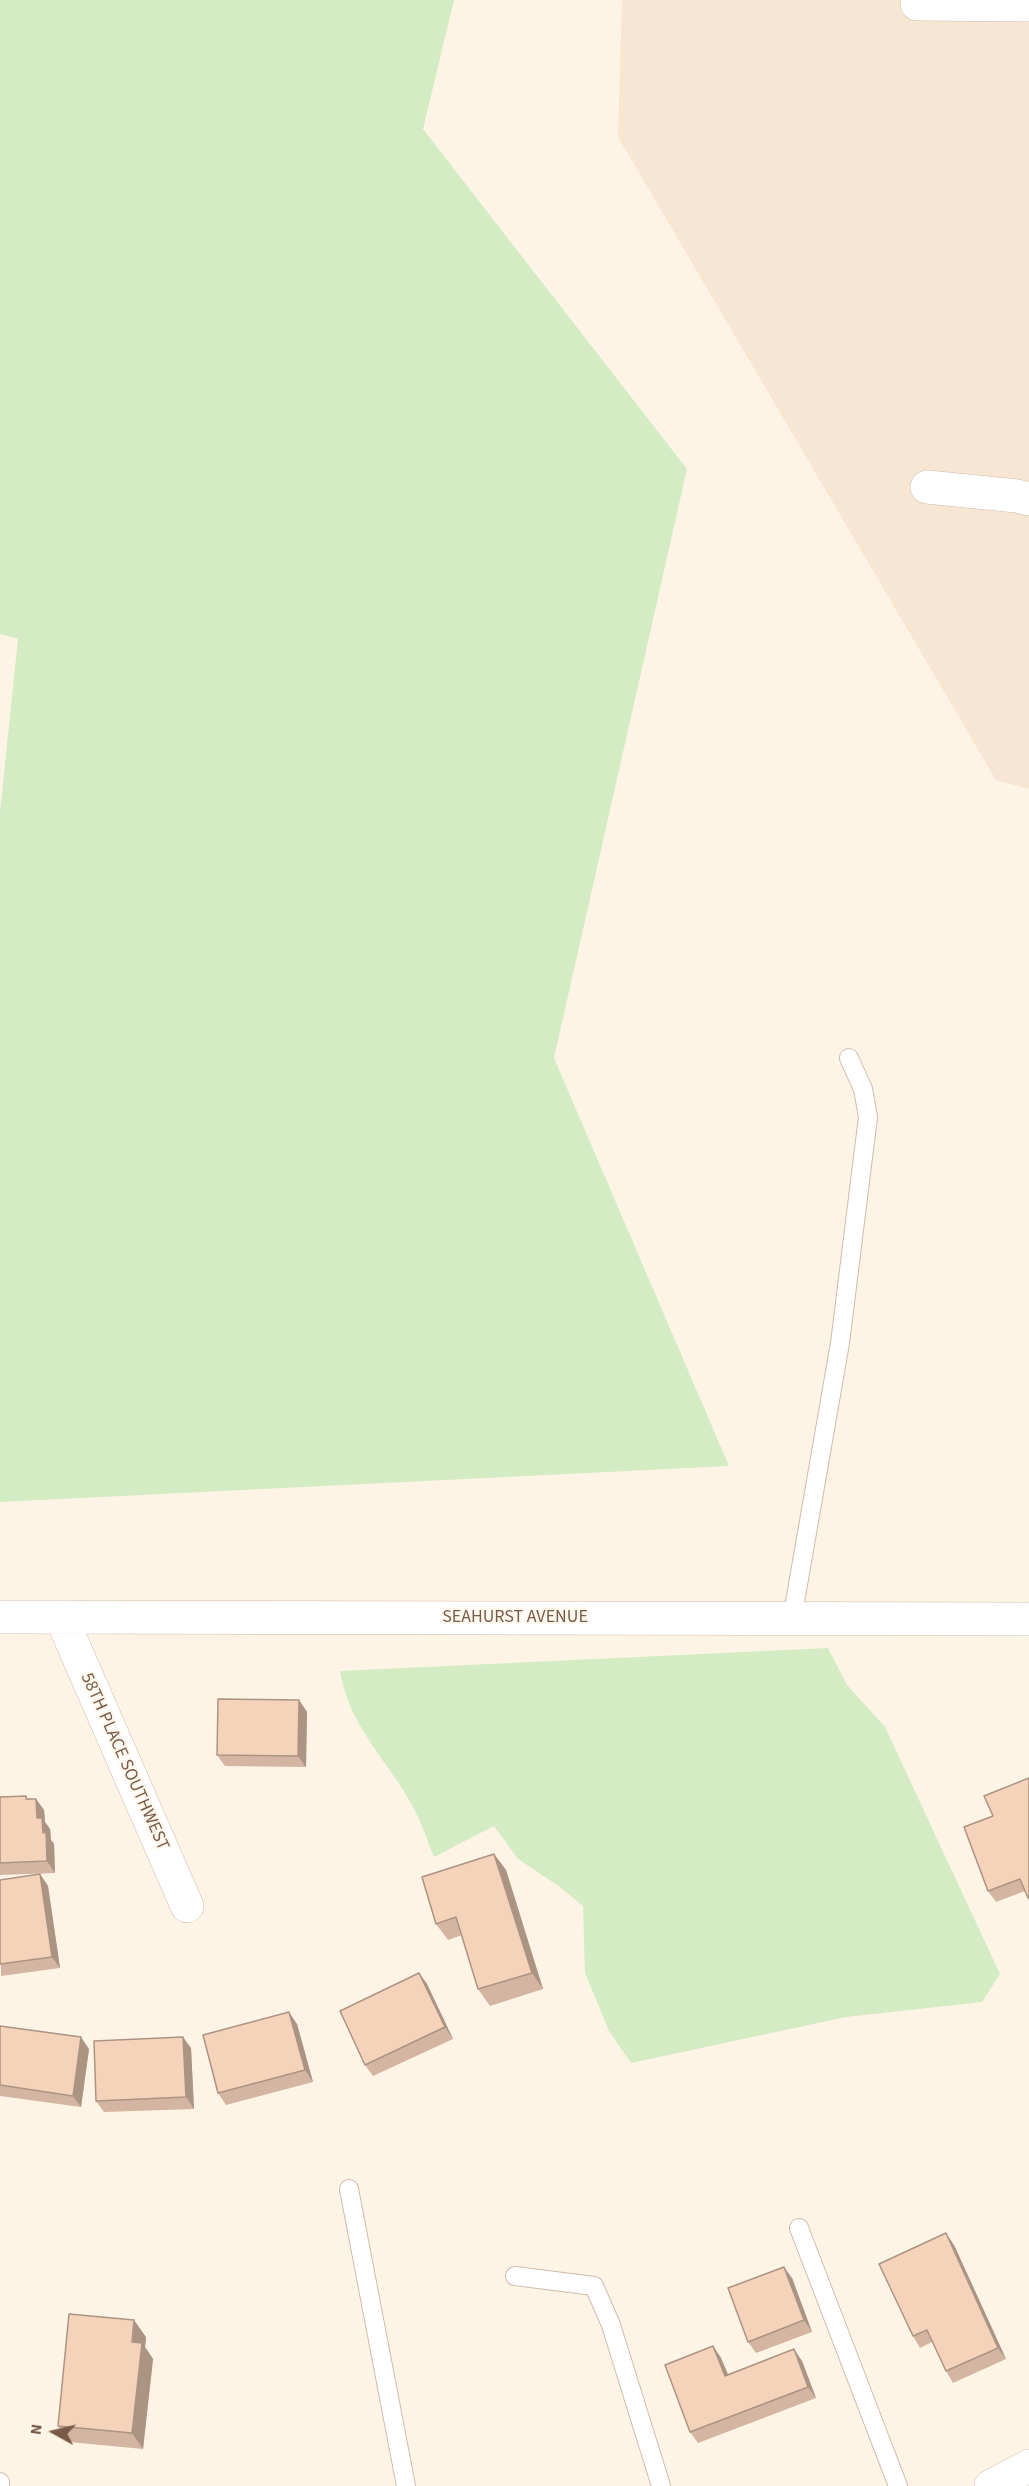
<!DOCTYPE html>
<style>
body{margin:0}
#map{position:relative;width:1029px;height:2486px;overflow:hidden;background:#fef4e6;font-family:"Source Sans 3",sans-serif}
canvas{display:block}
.north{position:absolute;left:24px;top:2402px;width:60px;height:60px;-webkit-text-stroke:4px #fff8ed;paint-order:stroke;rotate:278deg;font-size:16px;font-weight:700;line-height:24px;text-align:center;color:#795a49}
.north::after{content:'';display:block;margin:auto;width:21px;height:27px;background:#795a49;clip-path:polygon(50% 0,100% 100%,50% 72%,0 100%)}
</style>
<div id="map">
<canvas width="1029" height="2486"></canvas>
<div class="north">N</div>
</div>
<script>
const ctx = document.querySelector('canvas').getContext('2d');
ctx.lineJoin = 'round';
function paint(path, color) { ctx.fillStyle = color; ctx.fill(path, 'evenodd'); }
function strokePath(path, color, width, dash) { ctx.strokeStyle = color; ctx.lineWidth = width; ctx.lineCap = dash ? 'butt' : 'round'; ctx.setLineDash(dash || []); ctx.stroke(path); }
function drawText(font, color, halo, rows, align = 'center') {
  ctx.font = font + ' "Source Sans 3",sans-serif'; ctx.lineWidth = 4.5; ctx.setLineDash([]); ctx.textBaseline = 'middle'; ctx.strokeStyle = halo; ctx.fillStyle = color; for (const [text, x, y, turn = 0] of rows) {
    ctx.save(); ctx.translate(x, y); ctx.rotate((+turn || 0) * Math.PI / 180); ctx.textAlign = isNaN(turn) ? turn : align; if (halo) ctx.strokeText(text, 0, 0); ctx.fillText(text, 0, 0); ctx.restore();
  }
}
paint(new Path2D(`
 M622,0H1029V789L996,780L618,137Z`), '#f6e6d3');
paint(new Path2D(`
 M0,0H454L423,129L687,469L554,1058L729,1466L0,1502V812L18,639L0,634Z
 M828,1648L847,1685L885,1727L1000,1974L982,2002L846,2017L631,2063L609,2031L585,1973L583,1906L560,1887L518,1859L494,1826L434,1857C427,1840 421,1821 412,1805C386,1758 350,1728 340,1671Z`), '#d3ecc3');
const lane = new Path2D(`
 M792,1619L840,1343L868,1117L863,1089L849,1058
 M349,2189L406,2486
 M799,2228L898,2486
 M515,2276L594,2286L611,2325L661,2486
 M0,2482V2486`);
const street = new Path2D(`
 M917,4L1029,5
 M927,487L1017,496L1029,499
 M0,1617L1029,1619
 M61,1617L187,1906`);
const secondary = new Path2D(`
 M991,2486L1029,2466`);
strokePath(lane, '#d0bcab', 20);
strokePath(street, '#d0bcab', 34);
strokePath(secondary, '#d6beab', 34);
strokePath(lane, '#fff', 18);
strokePath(street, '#fff', 33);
strokePath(secondary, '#fff', 33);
paint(new Path2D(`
 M299,1700L307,1712L306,1767L225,1766L217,1755Z
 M1029,1778V1900L1025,1891L996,1902L988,1891L993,1816Z
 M26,1796L28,1799H36L44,1810L45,1822L50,1829L51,1840L54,1844L55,1873L0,1875V1797Z
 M494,1854L506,1870L543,1989L490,2006L478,1989L462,1935L448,1940L436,1924Z
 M40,1874L48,1886L60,1968L1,1976L0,1880Z
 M419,1973L427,1984L453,2039L373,2076L365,2065Z
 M297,2024L313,2082L226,2105L218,2093Z
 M0,2026L89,2049L81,2107L0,2096Z
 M191,2048L194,2109L104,2112L96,2101Z
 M954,2245L1006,2359L953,2383L946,2371L932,2342L920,2348L913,2336Z
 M792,2278L812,2332L756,2353L748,2342Z
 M146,2337L145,2347L153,2359L143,2449L69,2442L58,2426Z
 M713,2346L721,2358L728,2374L802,2361L816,2398L698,2443L690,2432Z`), '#d3b5a1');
paint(new Path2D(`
 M299,1700L307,1712L306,1767L298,1756Z
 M36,1799L44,1810L45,1822L50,1829L51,1840L54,1844L55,1873L47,1861L43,1833L37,1818Z
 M494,1854L506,1870L543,1989L532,1973Z
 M40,1874L48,1886L60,1968L52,1957Z
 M419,1973L427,1984L453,2039L445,2027Z
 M289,2012L297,2024L313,2082L305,2070Z
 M81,2037L89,2049L81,2107L73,2096Z
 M183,2037L191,2048L194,2109L186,2097Z
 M946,2233L954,2245L1006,2359L998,2348Z
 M784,2267L792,2278L812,2332L804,2320Z
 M134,2320L146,2337L145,2347L153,2359L143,2449L132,2433V2342Z
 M713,2346L721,2358L733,2387L725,2376Z
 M794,2349L802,2361L816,2398L808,2387Z`), '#ac9483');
const building = new Path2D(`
 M218,1699L299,1700L298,1756L217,1755Z
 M1029,1778V1898H1028L1020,1879L988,1891L964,1827L993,1816L984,1796Z
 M26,1796V1799H36L37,1818H42L43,1833L46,1832L47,1861L0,1863V1797Z
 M494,1854L532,1973L478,1989L456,1917L436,1924L422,1877Z
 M40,1874L52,1957L0,1964V1880Z
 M419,1973L445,2027L365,2065L340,2011Z
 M289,2012L305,2070L218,2093L203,2035Z
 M0,2026L81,2037L73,2096L0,2085Z
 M183,2037L186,2097L96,2101L94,2041Z
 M946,2233L998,2348L946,2371L927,2330L913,2336L879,2264Z
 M784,2267L804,2320L748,2342L728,2288Z
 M69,2314L134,2320L132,2342L142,2343L132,2433L58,2426Z
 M713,2346L725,2376L794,2349L808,2387L690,2432L665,2365Z`);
paint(building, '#f5d3bb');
strokePath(building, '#ac9483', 1.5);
drawText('18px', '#795a49', '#fff8ed', [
 ["SEAHURST AVENUE",515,1618],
 ["58TH PLACE SOUTHWEST",124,1762,66]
]);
</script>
